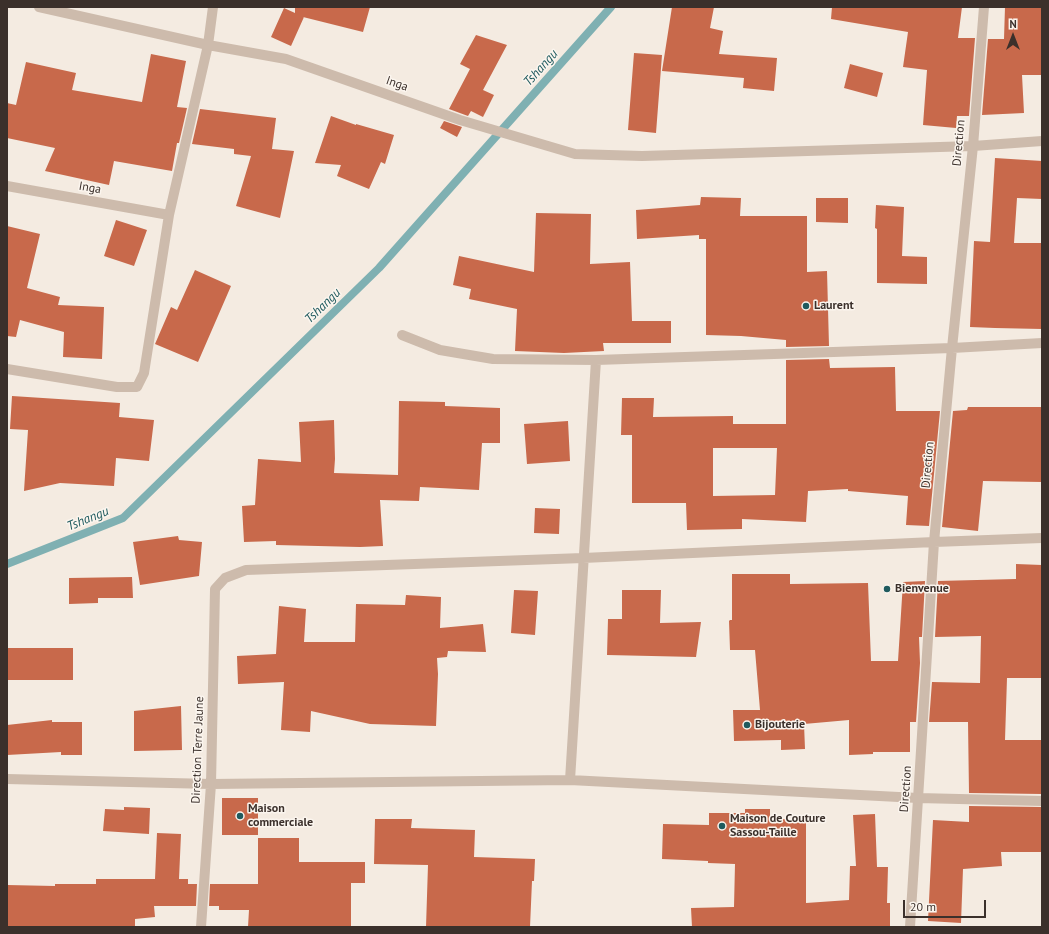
<!DOCTYPE html>
<style>
body{margin:0}
#map{position:relative;width:1049px;height:934px;overflow:hidden;background:#f4ebe1;font-family:"PT Sans",sans-serif}
canvas{display:block}
.frame{position:absolute;inset:0;border:8px solid #3b302b;pointer-events:none}
.north{position:absolute;left:993px;top:16px;width:40px;height:40px;-webkit-text-stroke:3px #fbf5ee;paint-order:stroke;rotate:0deg;font-size:11px;font-weight:700;line-height:16px;text-align:center;color:#3b302b}
.north::after{content:'';display:block;margin:auto;width:14px;height:18px;background:#3b302b;clip-path:polygon(50% 0,100% 100%,50% 72%,0 100%)}
.scale{position:absolute;left:903px;top:900px;width:83px;height:18px;box-sizing:border-box;border:2px solid #3b302b;border-top:0;padding-left:5px;font-size:12px;line-height:14px;white-space:nowrap;color:#3b302b;-webkit-text-stroke:3px #fbf5ee;paint-order:stroke}
</style>
<div id="map">
<canvas width="1049" height="934"></canvas>
<div class="frame"></div>
<div class="north">N</div>
<div class="scale">20 m</div>
</div>
<script>
const ctx = document.querySelector('canvas').getContext('2d');
ctx.lineJoin = 'round';
function strokePath(path, color, width, dash) { ctx.strokeStyle = color; ctx.lineWidth = width; ctx.lineCap = dash ? 'butt' : 'round'; ctx.setLineDash(dash || []); ctx.stroke(path); }
function paint(path, color) { ctx.fillStyle = color; ctx.fill(path, 'evenodd'); }
function drawText(font, color, halo, rows, align = 'center') {
  ctx.font = font + ' "PT Sans",sans-serif'; ctx.lineWidth = 3; ctx.setLineDash([]); ctx.textBaseline = 'middle'; ctx.strokeStyle = halo; ctx.fillStyle = color; for (const [text, x, y, turn = 0] of rows) {
    ctx.save(); ctx.translate(x, y); ctx.rotate((+turn || 0) * Math.PI / 180); ctx.textAlign = isNaN(turn) ? turn : align; if (halo) ctx.strokeText(text, 0, 0); ctx.fillText(text, 0, 0); ctx.restore();
  }
}
strokePath(new Path2D(`
 M7,564L123,518L379,268L611,7`), '#7fb0b2', 8);
paint(new Path2D(`
 M295,7H370L363,32L303,17H304L291,46L271,37L284,8L295,13Z
 M672,7H714L710,28L723,31L719,54L777,58L774,91L743,88L744,78L662,71Z
 M832,7H962L958,38H975L969,116H957L956,128L923,125L927,70L903,67L908,32L831,19Z
 M1005,7H1042V75H1022L1024,113L982,115L988,39H1004Z
 M476,35L507,45L483,90L494,95L483,117L471,111L468,116L449,109L470,69L460,64Z
 M634,53L662,55L656,133L628,130Z
 M151,54L186,61L177,107L187,108L179,143H177L172,171L114,161L109,185L45,171L55,148L7,138V103L16,105L26,62L76,73L72,90L142,102Z
 M850,64L883,73L877,97L844,88Z
 M200,109L276,118L272,149L294,151L280,218L236,206L251,156L234,154V149L192,144Z
 M331,116L356,125V124L394,135L385,164L381,162L369,189L337,176L341,165L315,163Z
 M444,121L462,127L457,137L440,128Z
 M995,158L1042,161V199L1017,198L1014,243H1042V329L995,328L970,327L974,241L990,242Z
 M701,197L741,198L740,216H807V272L827,271L829,346L786,347V340L741,336L706,335V239H699V235L637,239L636,210L700,205Z
 M816,198H848V223L816,222Z
 M876,205L904,207L902,256L927,257V284L877,283V229L875,228Z
 M536,213L591,214L590,264L630,262L632,321H671V343H603L604,351L564,353L515,351L517,309L469,299L471,289L453,285L459,256L534,272Z
 M116,220L147,230L134,266L104,256Z
 M7,226L40,234L27,288L60,297L58,305L104,307L102,359L63,357L64,332L20,320L16,337L7,336Z
 M195,270L231,286L198,362L155,344L171,307L177,310Z
 M829,359L830,368L895,367L896,411H940L929,526L906,525L908,496L848,491V489L808,491L806,522L742,519V529L687,530L686,503H632V435H621L622,398H654L653,417L733,416V424H786V360ZM713,448H777L775,495L713,496Z
 M12,396L120,403L119,417L154,420L149,461L116,458L114,486L60,483L24,491L28,430L10,429Z
 M399,401L445,402V406L500,408V443H482L479,490L420,487L419,501L380,500L383,546L360,547L276,545V541L244,542L242,506L255,505L258,459L301,462L299,422L334,420L335,459L334,473L398,475Z
 M968,407H1042V482L983,481L978,531L942,527L953,411L967,410Z
 M568,421L570,461L527,464L524,424Z
 M535,508L560,509L559,534L534,533Z
 M178,536L179,540L202,542L199,576L140,585L133,542Z
 M1016,564L1042,565V678H1007L1005,740H1042V794L969,793L968,722H929L932,682L980,683L981,636L935,637L938,581L1016,579Z
 M732,574H790V584L868,583L871,661H898L903,582L925,581L922,637H919L920,663L916,722H910V752H873V754L849,755V720L804,724L805,749L781,750V740L734,741L733,710H760L755,650H730L729,621L730,620H732Z
 M132,577L133,598H98V603L69,604V578Z
 M514,590L538,591L535,635L511,633Z
 M622,590H661L660,623L701,622L696,657L607,655L608,619H622Z
 M406,595L441,597L440,628L483,624L486,652L448,651L447,657L437,658L438,674L436,726L370,724L311,711L310,732L281,730L284,682L238,684L237,656L276,654L279,606L306,609L304,642H355L356,604L405,605Z
 M7,648H73V680H7Z
 M181,706L182,750L134,751V711Z
 M52,720V722H82V755H61V752L7,755V725Z
 M222,798H258V835H222Z
 M969,806L1042,807V852H1001L1002,866L963,869L961,923L928,921L933,820L969,822Z
 M124,807L150,808L149,834L103,831L105,809L124,810Z
 M745,809H770V819H806V903L849,900L850,866H856L853,815L875,814L877,867H888L887,903H890V927H692L691,908L734,907L735,864L708,863V861L662,859L663,824L709,825V813H745Z
 M375,819H412L411,828L475,830L474,857L535,859L534,881H532L530,927H426L428,865L374,864Z
 M157,833L181,834L179,879H188V884H197L196,906H154L155,917L135,919V927H7V885L55,886V884H96V879H155Z
 M258,838H299V862H365V883H351V927H248L249,910H219V906H209L210,884H258Z`), '#c8694b');
strokePath(new Path2D(`
 M39,7L208,45L286,59L460,120L575,154L642,156L973,146L1042,141
 M7,186L169,215
 M402,335L440,350L493,359L596,360L952,348L1042,343
 M7,369L117,387H137L144,373L169,215L208,45L213,7
 M7,779L211,784L570,780L918,798L1042,801
 M570,780L596,360
 M201,927L211,784L215,589L225,578L246,570L583,558L934,542L1042,538
 M910,927L934,542L952,348L973,146L984,7`), '#cdbbac', 10);
for (const [x, y, r, color] of [
 [806,306,4,"#1f5a5e"],
 [887,589,4,"#1f5a5e"],
 [747,725,4,"#1f5a5e"],
 [240,816,4,"#1f5a5e"],
 [722,826,4,"#1f5a5e"]
]) { const dot = new Path2D(); dot.arc(x, y, r, 0, 2 * Math.PI); ctx.fillStyle = color; ctx.fill(dot); strokePath(dot, '#fbf5ee', 1.5); }
drawText('12px', '#3b302b', '#fbf5ee', [
 ["Inga",397,84,19],
 ["Direction",959,143,-85],
 ["Inga",90,188,10],
 ["Direction",928,465,-85],
 ["Direction Terre Jaune",198,750,-88],
 ["Direction",906,789,-86]
]);
drawText('bold 12px', '#3b302b', '#fbf5ee', [
 ["Laurent",814,306],
 ["Bienvenue",895,589],
 ["Bijouterie",755,725],
 ["Maison",248,809],
 ["commerciale",248,823],
 ["Maison de Couture",730,819],
 ["Sassou-Taille",730,833]
], 'left');
drawText('italic 13px', '#1f5a5e', '#fbf5ee', [
 ["Tshangu",541,68,-48],
 ["Tshangu",323,306,-44],
 ["Tshangu",88,519,-22]
]);
</script>
